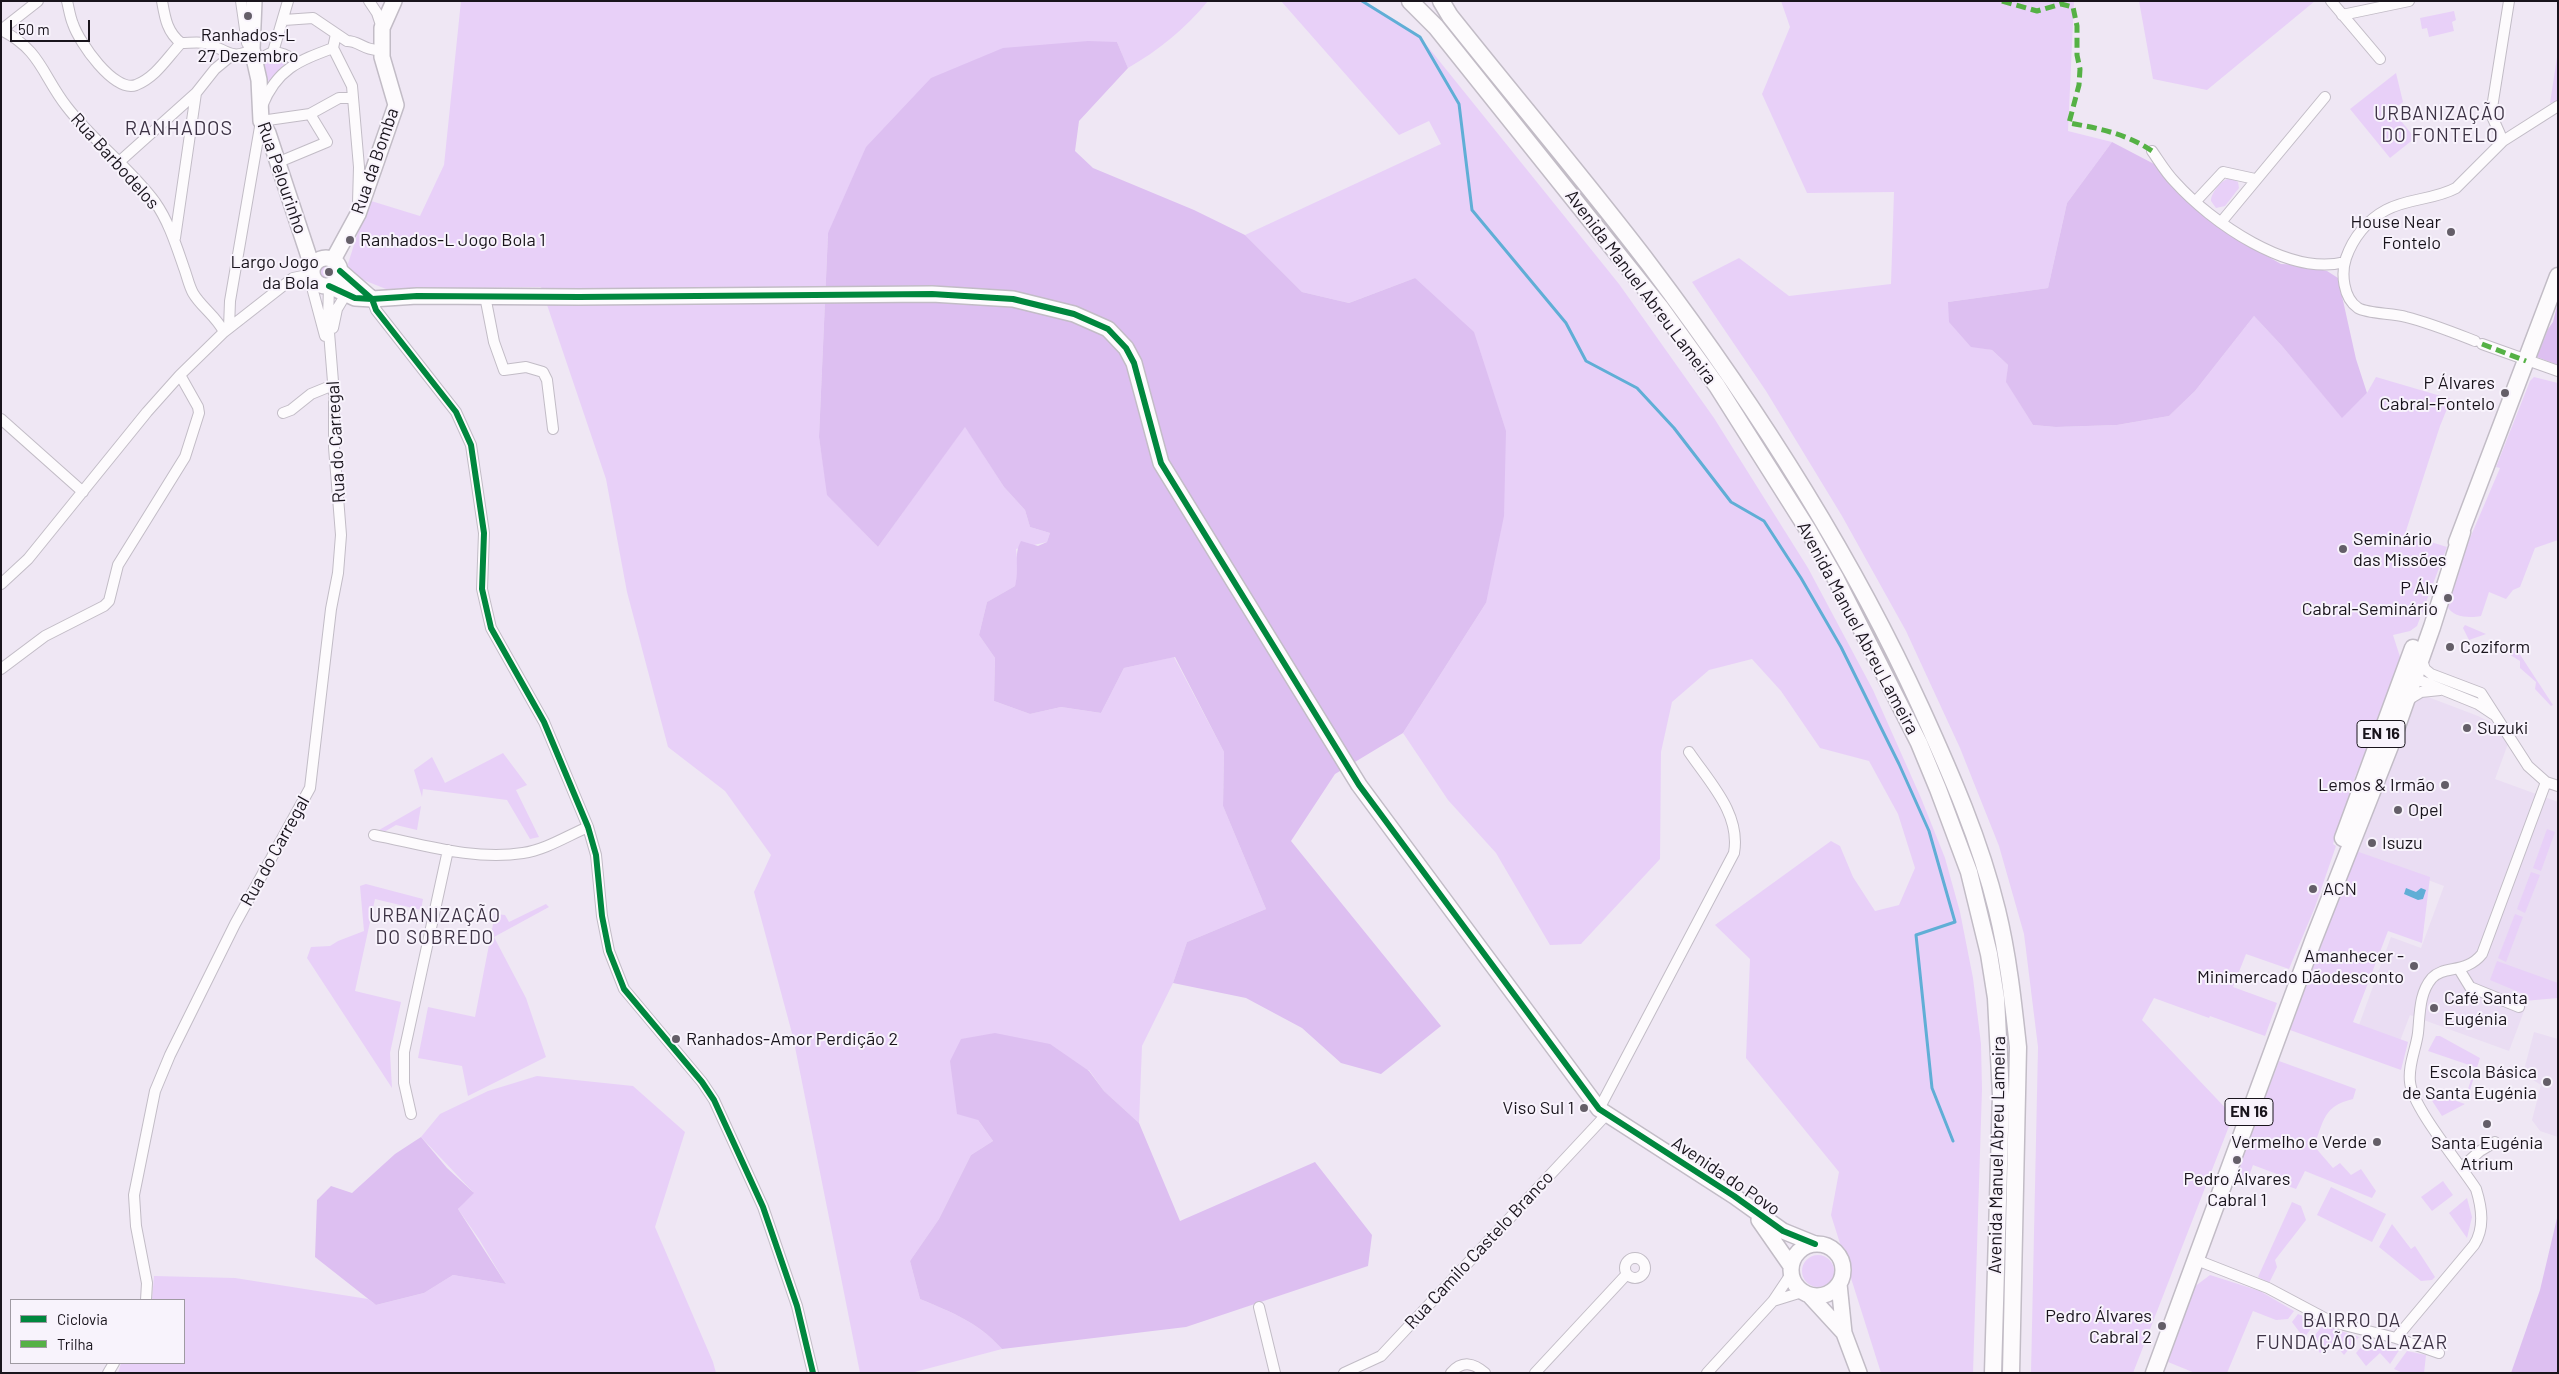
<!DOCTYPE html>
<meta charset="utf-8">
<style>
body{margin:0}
#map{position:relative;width:2559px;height:1374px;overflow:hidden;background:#efe7f4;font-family:Barlow,sans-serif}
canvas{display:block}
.frame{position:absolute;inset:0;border:2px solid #19141c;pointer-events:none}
.legend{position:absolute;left:10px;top:1299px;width:175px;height:65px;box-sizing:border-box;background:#f8f3fc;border:1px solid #9f9aa2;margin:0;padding:6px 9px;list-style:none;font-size:15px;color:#19141c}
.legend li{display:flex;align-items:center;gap:10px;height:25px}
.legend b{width:25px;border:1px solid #9f9aa2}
.scale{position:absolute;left:10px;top:20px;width:80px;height:22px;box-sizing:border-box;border:2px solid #19141c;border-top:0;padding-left:6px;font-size:15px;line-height:18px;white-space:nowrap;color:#19141c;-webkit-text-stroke:4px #f8f3fc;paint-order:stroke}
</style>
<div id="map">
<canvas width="2559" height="1374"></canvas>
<div class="frame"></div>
<ul class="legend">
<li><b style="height:6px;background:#00873e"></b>Ciclovia</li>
<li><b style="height:6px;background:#55b145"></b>Trilha</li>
</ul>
<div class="scale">50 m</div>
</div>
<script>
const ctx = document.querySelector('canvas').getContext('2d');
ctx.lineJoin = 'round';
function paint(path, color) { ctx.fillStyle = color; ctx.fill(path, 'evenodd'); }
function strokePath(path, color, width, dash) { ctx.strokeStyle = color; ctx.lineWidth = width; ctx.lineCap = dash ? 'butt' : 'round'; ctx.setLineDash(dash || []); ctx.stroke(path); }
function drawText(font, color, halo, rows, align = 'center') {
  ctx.font = font + ' Barlow,sans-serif'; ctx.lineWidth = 4; ctx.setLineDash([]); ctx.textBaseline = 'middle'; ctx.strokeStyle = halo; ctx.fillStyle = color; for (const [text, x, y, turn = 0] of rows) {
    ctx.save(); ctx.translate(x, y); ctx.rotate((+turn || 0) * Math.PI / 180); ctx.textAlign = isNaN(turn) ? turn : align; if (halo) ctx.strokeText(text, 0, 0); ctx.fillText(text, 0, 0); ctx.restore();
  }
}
paint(new Path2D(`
 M2418,697H2428L2478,716L2512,733L2495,779L2558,802V990L2535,982L2509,1051L2410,1015L2400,1041L2359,1025L2391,937L2421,948L2444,886L2353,852L2409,702Z
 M2534,1032L2558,1039V1137L2540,1131L2532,1120L2541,1085L2533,1080L2524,1070Z`), '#eaddf3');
paint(new Path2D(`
 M461,1H1208C1185,29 1159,50 1128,68L1117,42L828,233L819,437L828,495L878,547L965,426L1004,487L1025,510L1030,527L1050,533L1047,542L1016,549L1019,575L1015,586L987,602L979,635L995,658L994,701L1030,714L1061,707L1101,713L1124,668L1174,657L1224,752L1223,806L1266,909L1187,942L1173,983L1142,1046L1139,1123L1104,1091L1089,1070L978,1120L993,1141L971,1155L939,1219L910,1261L920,1299C953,1313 978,1322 1002,1349L911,1373H860L793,1037L754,892L771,855L725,791L668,747L627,592L606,479L541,287L386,289L361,279L347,267L368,200L420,216L444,165Z
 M1281,1H1362L1420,37L1619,284L1714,418L1808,568L1873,690L1921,798L1945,858L1960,912L1973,978L1981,1044L1982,1089L1973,1373H1881L1831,1215L1839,1172L1746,1058L1750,959L1715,925L1831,841L1840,846L1853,877L1875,911L1899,905L1915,868L1898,814L1869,761L1820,748L1781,691L1752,659L1709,670L1672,702L1661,752L1660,859L1581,944L1550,945L1496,853L1448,800L1403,733L1486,603L1415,278L1349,303L1302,292L1245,235L1441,144L1429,121L1399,135Z
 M1781,1H2074L2068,131L2112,142L2067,203L2048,288L1948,302L1971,346L1992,350L2008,365L2007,383L2033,425L2056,427L2117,425L2169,416L2195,391L2254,316L2282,346L2342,417L2367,393L2376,377L2451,399L2440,426L2405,534L2447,547L2417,626L2410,631L2393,635L2402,663L2355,777L2333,844L2336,846L2315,907L2289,969L2246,954L2233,987L2277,1003L2265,1036L2210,1016L2209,1018L2154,998L2142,1020L2233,1116L2133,1373H2031L2038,1047L2024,934L1999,846L1960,748L1906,631L1842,516L1766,391L1692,282L1739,258L1789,296L1891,284L1894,192L1807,193L1762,94L1790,27Z
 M2139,1H2315L2207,90L2153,79Z
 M2454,11L2456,20L2452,22L2454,31L2429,37L2427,28L2422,29L2420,18Z
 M2558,51V101L2550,103Z
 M266,56H282L288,60L264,86L261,82Z
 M2396,73L2403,102L2392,110L2415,138L2390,158L2350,109Z
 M2230,178L2238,182L2239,188L2225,206L2216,208L2211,201C2211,193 2221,180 2230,178Z
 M318 272a7 7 0 1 1 14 0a7 7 0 1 1-14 0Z
 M2534,377L2558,383V540L2535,548L2520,587L2513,590L2506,599L2489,592L2481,616C2470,618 2453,618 2447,606L2467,545L2500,468L2496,467L2530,381Z
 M2465,625L2486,634L2469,640L2463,628Z
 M2498,640L2509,647L2511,645L2519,653L2553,705L2551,706L2535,689L2536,682L2520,668V661L2507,653Z
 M503,753L527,785L516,790L539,837L530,839L507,800L423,789L422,797L414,770L432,757L445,783Z
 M421,806L417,830L396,825L384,832L379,830Z
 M2547,829L2555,832L2541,871L2533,868Z
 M2356,851L2430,877L2422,943L2388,931L2353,1022L2408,1042L2401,1070L2290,1030Z
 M2531,872L2540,875L2525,913L2517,909Z
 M366,884L423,899L421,910L375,899L355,991L401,1002L390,1053L392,1088L307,958L311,947L330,946L338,941L364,931L360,886Z
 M546,904L549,907L494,937L526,998L546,1057L468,1096L462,1066L418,1058L428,1007L475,1017L495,914L505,915L509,922Z
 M2515,914L2523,917L2506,962L2498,958Z
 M2497,961L2558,983V998L2524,1001L2526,995L2490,980Z
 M2436,1036H2440L2480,1058L2470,1090L2468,1089L2475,1067L2428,1051Z
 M2279,1061L2356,1089L2353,1099C2323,1106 2324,1121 2314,1146L2333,1168L2340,1163L2351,1175L2361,1169L2376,1191L2372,1198L2305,1171L2296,1189L2274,1181L2277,1174L2253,1165L2246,1184L2234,1179Z
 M537,1076L633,1086L685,1132L655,1227L713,1362L716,1373H118L121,1363H184V1300H152L154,1276L235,1278L368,1299L376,1305L424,1293L453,1275L506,1284L479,1239L458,1209L473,1192L421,1137L440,1114L488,1091Z
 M2425,1090L2465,1104L2442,1116Z
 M2443,1181L2453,1195L2432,1211L2421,1197Z
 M2331,1187L2386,1214L2372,1242L2317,1215Z
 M2467,1198L2472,1217L2467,1238L2449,1213Z
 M2292,1202L2301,1206L2306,1220L2275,1260L2277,1267L2269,1283L2258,1277Z
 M2392,1224L2411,1249L2415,1246L2435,1277L2432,1280L2421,1281L2379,1247Z
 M1802 1271a16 16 0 1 1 32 0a16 16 0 1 1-32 0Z
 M2210,1275L2260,1291L2294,1311L2288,1319L2276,1320L2253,1311L2227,1373H2195L2168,1362L2194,1287Z
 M2298,1314L2316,1322L2304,1338L2292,1322Z
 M2323,1325L2359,1337L2344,1355L2334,1343L2320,1353L2311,1340Z
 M2367,1340L2400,1349L2390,1364L2380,1353L2366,1366L2356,1353Z
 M2407,1351L2426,1355L2424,1373H2403L2394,1369Z`), '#e8d0f8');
paint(new Path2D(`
 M1088,41L1117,42L1128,68L1079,121L1075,151L1093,168L1194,210L1245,235L1302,292L1349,303L1415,278L1474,332L1506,431L1504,516L1486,603L1403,733L1335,774L1291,841L1441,1026L1381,1074L1341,1063L1302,1028L1246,998L1173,983L1187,942L1266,909L1223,806L1224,752L1175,657L1124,668L1101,713L1061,707L1030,714L994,701L995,658L979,635L987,602L1015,586C1020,569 1013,555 1021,541L1038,546L1047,542L1050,533L1030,527L1025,510L1004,487L965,427L878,547L827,495L819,437L828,233L866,147L931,78L1003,48Z
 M2112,142L2156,165L2181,196L2246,244L2281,264L2303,265L2327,271L2338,278L2356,359L2367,393L2342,418L2282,346L2254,316L2195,391L2169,416L2117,425L2056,427L2033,425L2006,382L2008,365L1992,350L1971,347L1949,322L1948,302L2048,288L2067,203Z
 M2558,302V365L2537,357L2548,329L2553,322Z
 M995,1033L1050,1044L1089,1071L1104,1091L1139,1123L1180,1221L1315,1162L1372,1235L1368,1266L1186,1327L1002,1349C978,1322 953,1313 920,1299L910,1261L939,1219L971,1155L993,1141L978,1120L957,1114L950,1061L961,1039Z
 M421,1137L447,1168L474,1193L458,1209L506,1284L453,1275L424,1293L376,1305L315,1257L317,1200L331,1186L352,1193L395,1154Z
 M2558,1214V1373H2511L2540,1290Z`), '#ddbff1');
paint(new Path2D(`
 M2406,888L2416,892L2421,888L2426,890L2423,899L2418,900L2404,894Z`), '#60aed6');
strokePath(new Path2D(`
 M1362,1L1420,37L1459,104L1472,210L1566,323L1586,361L1637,388L1674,428L1731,502L1764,521L1801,578L1841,647L1899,764L1929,831L1955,922L1916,935L1932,1088L1953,1141`), '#60aed6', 3);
const street = new Path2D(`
 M67,1C69,9 70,17 73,24C79,42 114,93 136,85C156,77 167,58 181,43C189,43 197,42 205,43C225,48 231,62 252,49L247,43L241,1
 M162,1C165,18 167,32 181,43
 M369,1L377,13L382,28
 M2331,1L2380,59
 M2342,15L2409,1
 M284,20L313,18L347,41C360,41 363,51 383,50
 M1,30C41,50 42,75 67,107C93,141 129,167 155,202C169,222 176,245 184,268C187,276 189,286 193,293C201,307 216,316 224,332
 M1,30L38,1
 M336,34L333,48L352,86L359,167L358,203
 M273,52L288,1
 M256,65C269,48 279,50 297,61
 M262,106C277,69 298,61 333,48
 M2503,141L2491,114L2509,1
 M2152,151C2159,161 2166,173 2175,182C2211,222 2289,277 2345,262
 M119,162L196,93
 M279,162L327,142L310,114
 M2196,201L2223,172L2255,179
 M2222,221L2325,97
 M175,238L196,93L215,69L232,55
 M313,278V291L325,336
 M485,296L494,342L504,370L526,367L543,372L547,380L553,429
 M372,299L376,310L456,412L471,445L484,533L482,589L491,628L544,722L588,827L596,855L602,916L609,951L624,989L702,1082L714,1100L763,1207L797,1306L813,1373
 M229,328L230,301L261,121L310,114L339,98H353
 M333,328L337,309L346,294
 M2475,341C2452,332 2430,323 2406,317C2393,313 2368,314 2358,308C2343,298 2341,273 2346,258C2353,238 2367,220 2386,210C2408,198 2434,200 2456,188L2503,141L2558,106
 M2482,344L2558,371
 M283,413L291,410L311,394L333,385
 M1,419L83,492
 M1,584L28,559L147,412L180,375L224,332L293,278L312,274
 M2421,658L2425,669L2431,674L2481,693L2528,766L2546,782L2558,786
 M1,669L45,636L104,606L109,601L118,565L185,457L199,413L198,407L180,375
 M2414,678L2478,704L2493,714
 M2406,701L2421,692L2440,690
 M374,835C421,844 474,861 523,853C545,850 567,836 588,827
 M2459,969L2470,987L2519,1007
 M1599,1109L1734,853C1741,814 1710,783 1689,752
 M411,1114L404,1083V1052L448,850
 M2462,1167L2480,1151L2495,1142
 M1625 1268a10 10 0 1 1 20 0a10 10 0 1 1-20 0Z
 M2194,1259L2268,1288L2332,1322L2396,1338L2474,1245C2485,1228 2482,1208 2476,1189C2460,1164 2412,1107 2410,1082C2408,1065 2416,1049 2418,1033C2420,1014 2419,993 2432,978C2444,965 2466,974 2482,954L2546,782
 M146,1300L147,1283L136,1226L134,1195L155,1091L170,1055L235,924L310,788L331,609L338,573L341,535L334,447V394L328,320L329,286
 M1773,1301L1802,1292
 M1259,1307L1275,1373
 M2396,1338L2439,1353
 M108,1373L114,1363
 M1344,1373L1381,1356L1606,1115
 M1451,1373C1462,1360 1474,1363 1485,1373
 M1535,1373L1627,1274
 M1707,1373L1773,1301L1791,1274`);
const secondary = new Path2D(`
 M254,1L252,49L259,80L261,121L268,133L309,257L314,263
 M312 272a14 14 0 1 1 28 0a14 14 0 1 1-28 0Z
 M333,260L358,214L396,105L382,57V28L394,1
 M340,271L372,299
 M329,286L355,298L372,299L417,296L579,297L932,294L1013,299L1074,314L1108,329L1126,348L1134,363L1161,463L1359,785L1599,1109L1734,1196L1783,1231L1815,1244
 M1759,1220L1791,1266
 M1791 1270a26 26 0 1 1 52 0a26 26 0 1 1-52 0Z
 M1839,1284L1844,1333L1859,1373
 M1810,1296L1844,1333`);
const primary = new Path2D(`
 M1410,1L1436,27L1660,307L1717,386L1808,530L1836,579L1919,743L1938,789L1969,872L1989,954L1996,998L2001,1095L1993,1373
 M1441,1L1450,16C1516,99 1585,180 1649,264C1754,403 1849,550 1921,708C1951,774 1980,840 1997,910C2008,955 2013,1001 2018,1047L2011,1373
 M2457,542L2558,276
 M2343,838L2413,648
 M2154,1373L2313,941L2390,746L2432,627L2462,532`);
strokePath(street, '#c2bcc6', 12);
strokePath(secondary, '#c2bcc6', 18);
strokePath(primary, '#c2bcc6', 19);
strokePath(street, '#fdfbfd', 10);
strokePath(secondary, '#fdfbfd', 15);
strokePath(primary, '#fdfbfd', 16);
strokePath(new Path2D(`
 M2002,1L2037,11L2061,4L2073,7L2077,26V55L2080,69L2079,85L2069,123C2098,128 2127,134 2152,151
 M2482,344L2526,361`), '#55b145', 5, [10, 5]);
strokePath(new Path2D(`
 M340,271L372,299L376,310L456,412L471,445L484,533L482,589L491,628L544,722L588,827L596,855L602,916L609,951L624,989L702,1082L714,1100L763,1207L797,1306L813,1373
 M329,286L355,298L372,299L417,296L579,297L932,294L1013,299L1074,314L1108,329L1126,348L1134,363L1161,463L1359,785L1599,1109L1734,1196L1783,1231L1815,1244`), '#00873e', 6);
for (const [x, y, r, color] of [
 [248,16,5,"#645e68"],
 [2451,232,5,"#645e68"],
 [350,240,5,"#645e68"],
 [329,272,5,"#645e68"],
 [2505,393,5,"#645e68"],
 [2343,549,5,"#645e68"],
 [2448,598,5,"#645e68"],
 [2450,647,5,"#645e68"],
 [2467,728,5,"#645e68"],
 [2445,785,5,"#645e68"],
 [2398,810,5,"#645e68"],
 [2372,843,5,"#645e68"],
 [2313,889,5,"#645e68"],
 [2414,966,5,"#645e68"],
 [2434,1008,5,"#645e68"],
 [676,1039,5,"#645e68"],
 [2547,1082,5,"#645e68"],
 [1584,1108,5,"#645e68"],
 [2487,1124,5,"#645e68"],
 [2377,1142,5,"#645e68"],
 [2237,1160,5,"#645e68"],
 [2162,1326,5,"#645e68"]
]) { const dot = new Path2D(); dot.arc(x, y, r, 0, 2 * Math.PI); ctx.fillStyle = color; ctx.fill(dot); strokePath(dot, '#f8f3fc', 2); }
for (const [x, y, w] of [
 [2381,734,48],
 [2249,1112,48]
]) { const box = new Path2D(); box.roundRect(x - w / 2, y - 13.5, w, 27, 4); ctx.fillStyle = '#f8f3fc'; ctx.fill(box); strokePath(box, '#19141c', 1); }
drawText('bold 16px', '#19141c', null, [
 ["EN 16",2381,734],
 ["EN 16",2249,1112]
]);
drawText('18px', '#19141c', '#f8f3fc', [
 ["Ranhados-L",248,35,"center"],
 ["27 Dezembro",248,56,"center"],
 ["House Near",2441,222],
 ["Fontelo",2441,243],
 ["Ranhados-L Jogo Bola 1",360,240,"left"],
 ["Largo Jogo",319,262],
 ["da Bola",319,283],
 ["P Álvares",2495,383],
 ["Cabral-Fontelo",2495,404],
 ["Seminário",2353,539,"left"],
 ["das Missões",2353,560,"left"],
 ["P Álv",2438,588],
 ["Cabral-Seminário",2438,609],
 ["Coziform",2460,647,"left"],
 ["Suzuki",2477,728,"left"],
 ["Lemos & Irmão",2435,785],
 ["Opel",2408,810,"left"],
 ["Isuzu",2382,843,"left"],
 ["ACN",2323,889,"left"],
 ["Amanhecer -",2404,956],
 ["Minimercado Dãodesconto",2404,977],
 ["Café Santa",2444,998,"left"],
 ["Eugénia",2444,1019,"left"],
 ["Ranhados-Amor Perdição 2",686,1039,"left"],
 ["Escola Básica",2537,1072],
 ["de Santa Eugénia",2537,1093],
 ["Viso Sul 1",1574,1108],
 ["Vermelho e Verde",2367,1142],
 ["Santa Eugénia",2487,1143,"center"],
 ["Atrium",2487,1164,"center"],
 ["Pedro Álvares",2237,1179,"center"],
 ["Cabral 1",2237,1200,"center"],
 ["Pedro Álvares",2152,1316],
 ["Cabral 2",2152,1337]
], 'right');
drawText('18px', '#19141c', '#f8f3fc', [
 ["Rua Barbodelos",115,161,48],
 ["Rua da Bomba",375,161,-71],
 ["Rua Pelourinho",282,178,71],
 ["Avenida Manuel Abreu Lameira",1641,287,53],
 ["Rua do Carregal",336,442,-93],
 ["Avenida Manuel Abreu Lameira",1858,628,62],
 ["Rua do Carregal",275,851,-61],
 ["Avenida Manuel Abreu Lameira",1997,1155,-89],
 ["Avenida do Povo",1726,1176,34],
 ["Rua Camilo Castelo Branco",1479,1250,-47]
]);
ctx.letterSpacing = '1px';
drawText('19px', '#3d3345', '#f8f3fc', [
 ["URBANIZAÇÃO",2440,114],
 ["DO FONTELO",2440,136],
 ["URBANIZAÇÃO",435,916],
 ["DO SOBREDO",435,938],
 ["BAIRRO DA",2352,1321],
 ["FUNDAÇÃO SALAZAR",2352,1343]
]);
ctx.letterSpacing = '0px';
ctx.letterSpacing = '1px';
drawText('20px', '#3d3345', '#f8f3fc', [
 ["RANHADOS",179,128]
]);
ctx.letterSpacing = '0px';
</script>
